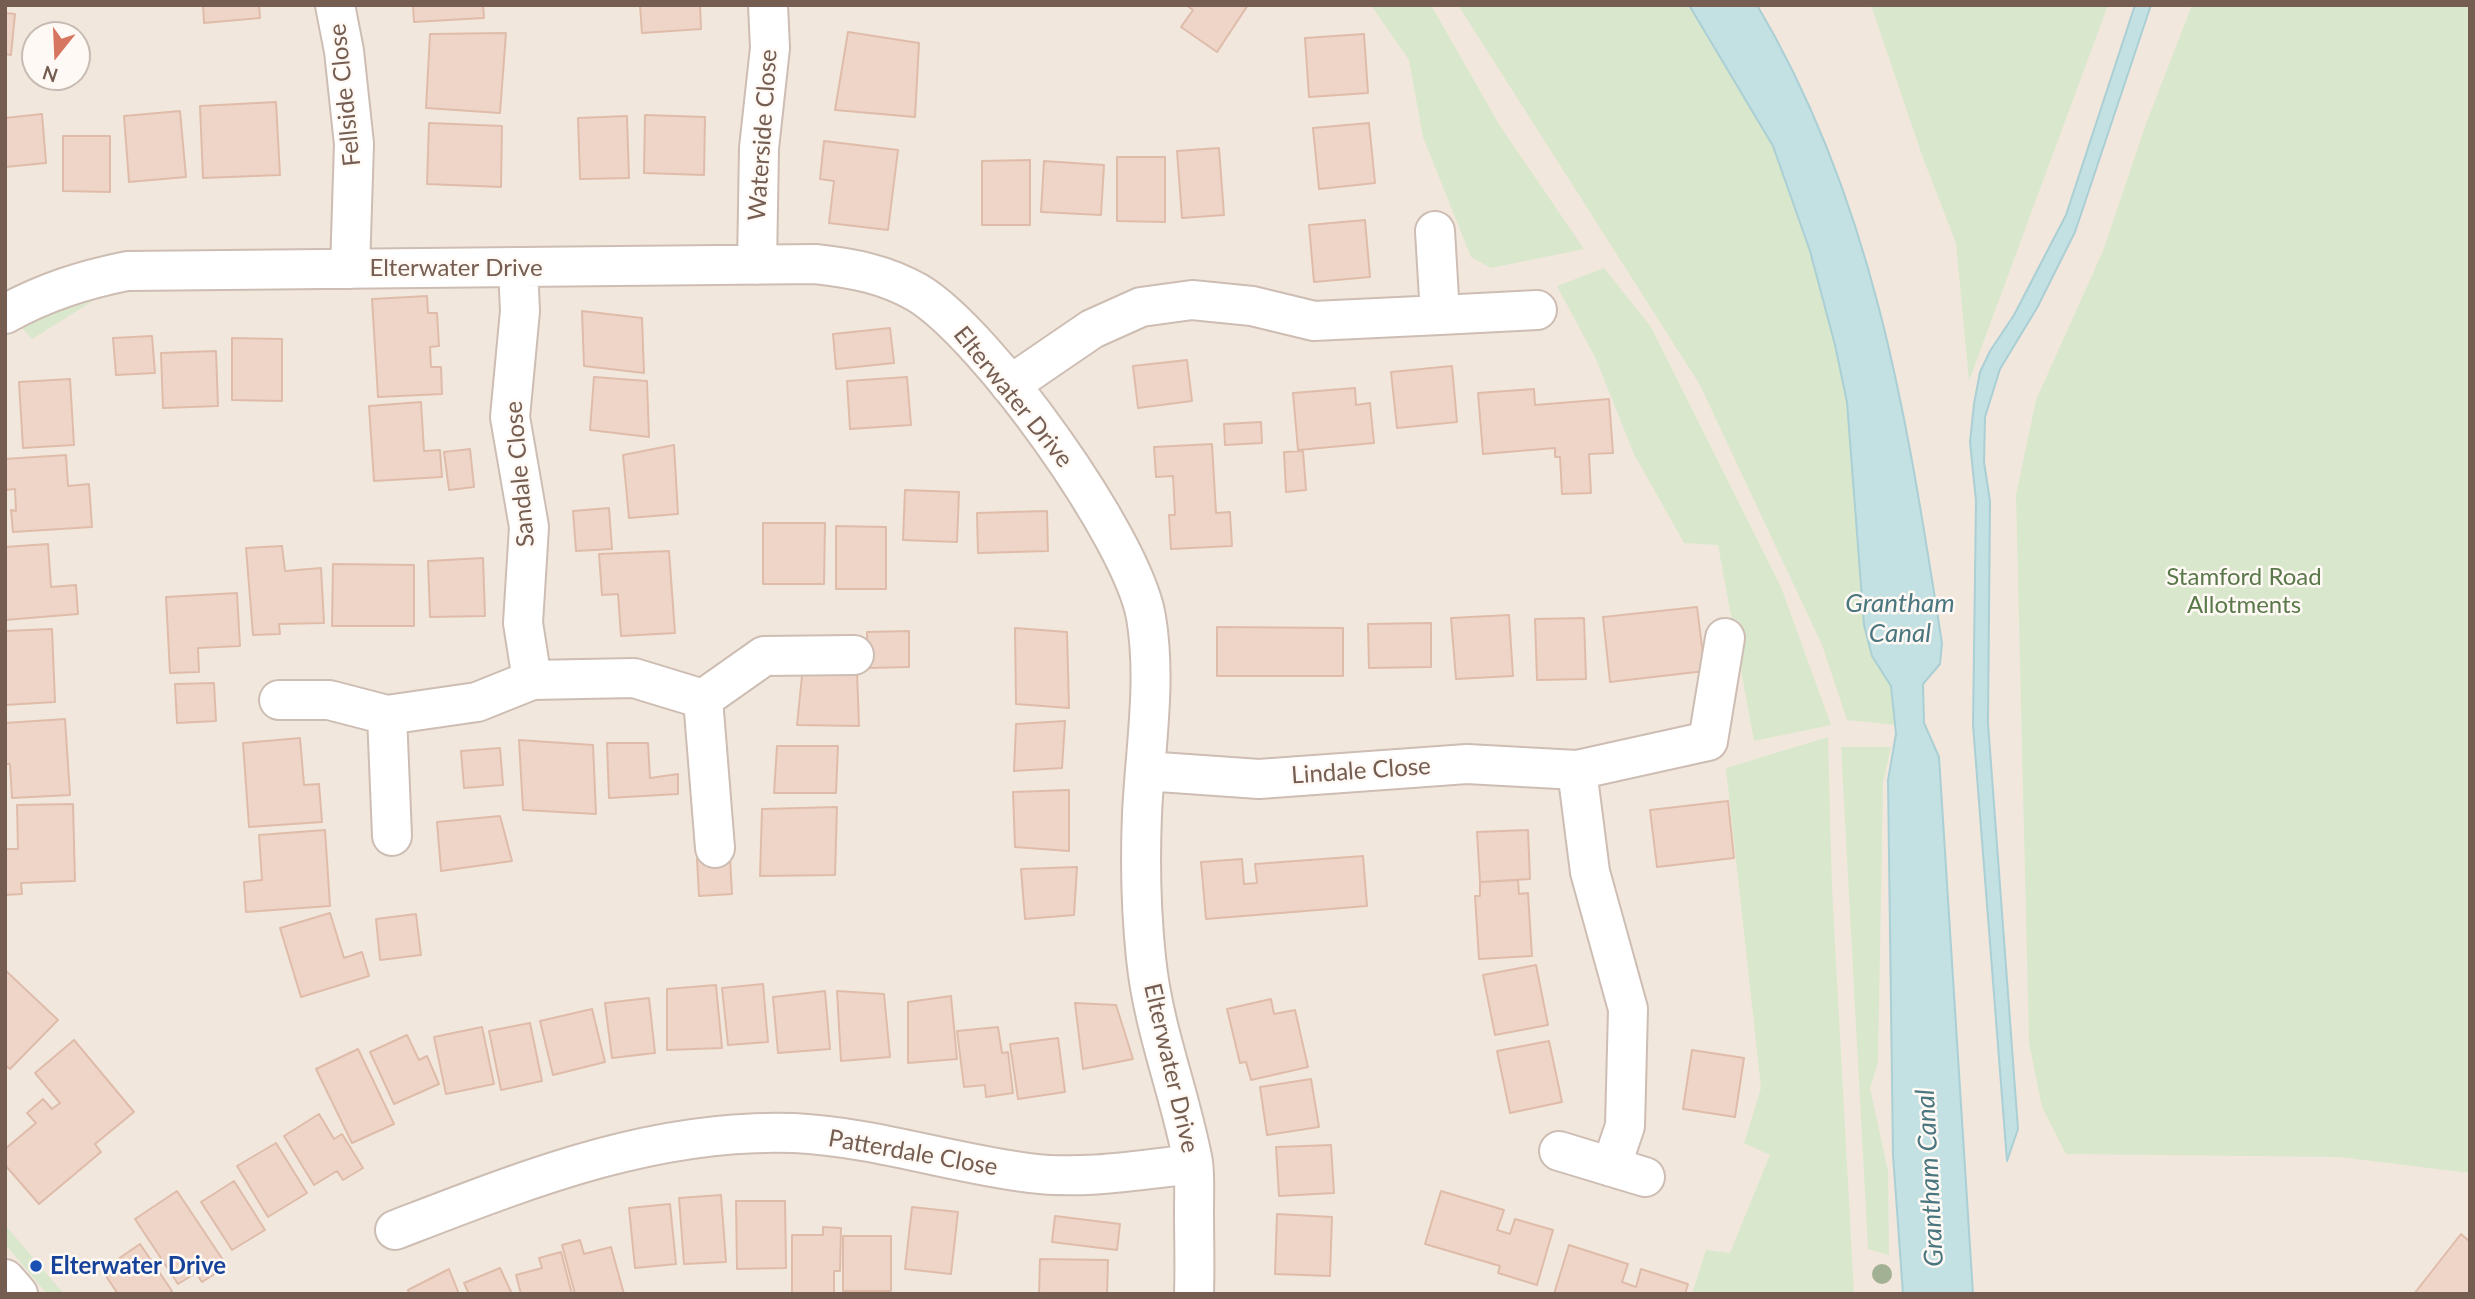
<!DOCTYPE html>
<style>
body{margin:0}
#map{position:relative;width:2475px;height:1299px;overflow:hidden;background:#fbf5ed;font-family:Lato,sans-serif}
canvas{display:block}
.frame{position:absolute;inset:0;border:7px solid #755d51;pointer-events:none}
.north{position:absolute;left:21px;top:21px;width:70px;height:70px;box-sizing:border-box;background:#fef9f4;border:2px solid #c7bbb3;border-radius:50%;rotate:198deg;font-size:19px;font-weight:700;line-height:28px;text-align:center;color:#755d51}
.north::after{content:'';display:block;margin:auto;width:24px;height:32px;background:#d77660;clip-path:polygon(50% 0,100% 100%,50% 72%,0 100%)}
</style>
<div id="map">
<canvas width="2475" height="1299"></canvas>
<div class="frame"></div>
<div class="north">N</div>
</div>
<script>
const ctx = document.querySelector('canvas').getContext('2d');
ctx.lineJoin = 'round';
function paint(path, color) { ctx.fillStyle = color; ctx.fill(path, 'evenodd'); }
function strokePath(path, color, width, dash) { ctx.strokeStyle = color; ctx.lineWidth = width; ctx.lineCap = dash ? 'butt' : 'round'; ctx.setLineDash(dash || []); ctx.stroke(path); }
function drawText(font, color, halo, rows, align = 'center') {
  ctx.font = font + ' Lato,sans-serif'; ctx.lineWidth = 5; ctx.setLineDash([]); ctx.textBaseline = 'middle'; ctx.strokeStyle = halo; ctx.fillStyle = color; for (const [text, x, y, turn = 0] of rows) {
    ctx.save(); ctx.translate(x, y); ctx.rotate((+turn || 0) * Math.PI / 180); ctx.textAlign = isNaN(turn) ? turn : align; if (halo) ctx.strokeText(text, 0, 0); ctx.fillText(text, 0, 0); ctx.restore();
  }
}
paint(new Path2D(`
 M5,5H2470V1294H5ZM35,35H77V77H35Z`), '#f2e7dc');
paint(new Path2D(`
 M1371,5H1431L1500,126L1584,249L1491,268L1471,257L1423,137L1409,60Z
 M1458,5H1689L1773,146L1810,251L1835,345L1847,402L1864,625L1891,686L1896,725L1847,720L1822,645L1700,385Z
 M1871,5H2108L1969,381L1956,243L1923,158Z
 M2192,5H2470V1173L2339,1157L2066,1154L2042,1107L2029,1043L2016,495L2036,400L2103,251L2146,124Z
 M1604,268L1651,327L1781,587L1831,725L1754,741L1718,545L1684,543L1634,454L1596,359L1557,286Z
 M93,301L32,339L21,327L42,316Z
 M1828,737L1832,888L1854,1294H1692L1706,1250L1730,1253L1770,1155L1744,1143L1761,1088L1726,768Z
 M1841,747H1891L1883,783L1878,1063L1870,1088L1888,1171L1889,1255L1868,1249Z
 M5,1225L64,1294H47L5,1244Z`), '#d9e8cc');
const water = new Path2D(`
 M1689,5H1757C1875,204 1907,419 1942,643L1940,664L1923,684L1924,723L1939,757L1973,1294H1903L1893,1155L1888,780L1896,734L1891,686L1872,656L1864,625L1847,402L1835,345L1810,251L1773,146Z
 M2135,5H2151L2075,232L2037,308L2000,369L1985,417L1984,462L1990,501L1988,723L2018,1129L2007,1161L1973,725L1976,501L1970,442L1974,404L1980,372L1990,351L2014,315L2066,215Z`);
paint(water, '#c3e0e3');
strokePath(water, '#aacfd4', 2);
const building = new Path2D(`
 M203,5H259L260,18L204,23Z
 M413,5H483L484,18L414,22Z
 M640,5H700L701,29L642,33Z
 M1186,5H1248L1217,52L1181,27L1193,10Z
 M5,13L15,14L11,55L5,54Z
 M848,32L919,43L915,117L835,110Z
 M506,33L500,113L426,108L430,34Z
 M1364,34L1368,93L1309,97L1305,38Z
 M276,102L280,175L203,178L200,106Z
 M180,111L186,177L129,182L124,116Z
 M42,114L46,163L5,167V118Z
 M645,115L705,117L704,175L644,173Z
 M627,116L629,178L580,179L578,118Z
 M429,123L502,126L501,187L427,184Z
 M1369,123L1375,183L1319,189L1313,128Z
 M63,136H110V192L63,191Z
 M824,141L898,150L888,230L829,223L834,181L820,179Z
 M1219,148L1224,215L1182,218L1177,151Z
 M1117,157H1165V222L1117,221Z
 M1030,160V225H982V161Z
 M1044,161L1104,165L1101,215L1041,212Z
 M1365,220L1370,277L1314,282L1309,225Z
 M427,296L428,313H437L439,346L430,347L431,367H441L442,394L378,397L372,299Z
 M582,311L642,318L644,373L584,366Z
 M890,328L894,363L836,369L833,334Z
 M152,336L155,373L116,375L113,338Z
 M232,338L282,339V401L232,400Z
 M216,351L218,406L163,408L161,353Z
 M1187,360L1192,401L1138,408L1133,366Z
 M1452,366L1457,422L1397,428L1391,372Z
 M594,377L647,381L649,437L590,430Z
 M907,377L911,425L850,429L847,381Z
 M70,379L74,445L23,448L19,382Z
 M1355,388L1356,405L1370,403L1374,443L1298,450L1293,393Z
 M1534,389L1535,405L1609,399L1613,453L1589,454L1591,493L1562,494L1560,457H1555V448L1483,454L1478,393Z
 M421,402L424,451L440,450L442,477L374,481L369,406Z
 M1261,422L1262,443L1225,445L1224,424Z
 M1212,444L1216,513L1230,512L1232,546L1171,549L1169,515H1175L1173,476L1156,477L1154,447Z
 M674,445L678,514L629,518L623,455Z
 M470,449L474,487L449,490L444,452Z
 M1303,451L1306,490L1286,492L1284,452Z
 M66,455L68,486L89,484L92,527L13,532L11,510L16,511L15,489L5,490V459Z
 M905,490L959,492L957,542L903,540Z
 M609,508L612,549L576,551L573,511Z
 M1047,511L1048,551L978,553L977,513Z
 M763,523H825L824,584H763Z
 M836,526L886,527V589H836Z
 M48,544L51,587L76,585L78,614L5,620V547Z
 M282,546L285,571L321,568L324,623L279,624L280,634L253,635L246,548Z
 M669,551L675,633L621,636L618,594L602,595L599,554Z
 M483,558L485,616L430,617L428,561Z
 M333,564L414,565V626H332Z
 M237,593L240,646L198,648L199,672L170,673L166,597Z
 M1697,607L1705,671L1610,682L1603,617Z
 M1509,615L1513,676L1456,679L1451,618Z
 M1584,618L1586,679L1537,680L1535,619Z
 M1431,623V667L1369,668L1368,624Z
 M1217,627L1343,628V676H1217Z
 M1015,628L1067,632L1069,708L1016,704Z
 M52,629L55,702L5,705V631Z
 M909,631V667L868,668L867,632Z
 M803,666L857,671L859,726L797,725Z
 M214,683L216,721L177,723L175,684Z
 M65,719L70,795L12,798L10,764H5V723Z
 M1065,721L1062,768L1014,771L1016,724Z
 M300,738L304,785L319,784L322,822L249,827L243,743Z
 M519,740L593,745L596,814L523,810Z
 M607,743H648L650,778L678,774V794L609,798Z
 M777,746H838L836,793H774Z
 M500,748L503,785L464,788L461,751Z
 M1069,790V851L1015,847L1013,792Z
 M1728,801L1734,858L1657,867L1650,810Z
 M73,804L75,881L21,883L22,894L5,895V849H18L17,805Z
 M837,807L835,875L760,876L762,809Z
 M500,816L512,861L441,871L437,822Z
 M325,830L330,906L246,912L244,882L262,880L259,835Z
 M1528,830L1530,879L1480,882L1477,832Z
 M1363,856L1367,906L1206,919L1201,862L1242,859L1244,884L1257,883L1255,864Z
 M730,857L732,894L699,896L697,859Z
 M1077,867L1074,915L1025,919L1021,869Z
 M1518,880L1519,894L1528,893L1532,956L1479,959L1475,896H1480V882Z
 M330,913L344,958L362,952L369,976L301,997L280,928Z
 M416,914L421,955L380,960L376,919Z
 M1536,965L1548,1025L1495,1035L1483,975Z
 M5,970L58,1020L10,1069L5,1065Z
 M763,984L768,1042L728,1045L722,988Z
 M716,985L722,1048L667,1050V989Z
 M825,991L830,1049L778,1053L773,997Z
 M837,991L884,994L890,1057L841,1061Z
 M951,996L957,1059L908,1063V1002Z
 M649,998L655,1053L612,1058L605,1003Z
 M1271,999L1274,1014L1295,1010L1308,1067L1251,1080L1246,1062L1240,1063L1227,1009Z
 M1075,1003L1116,1005L1133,1059L1083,1069Z
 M592,1009L605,1062L553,1075L540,1021Z
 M530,1023L542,1081L501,1090L489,1031Z
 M482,1027L494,1084L446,1094L434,1037Z
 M998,1027L1002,1053L1008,1052L1013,1093L986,1097L985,1085L964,1087L957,1031Z
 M407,1035L419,1060L427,1056L439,1084L394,1104L370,1052Z
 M1058,1038L1065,1092L1018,1099L1010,1044Z
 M74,1040L134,1112L95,1144L101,1152L39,1204L5,1165V1149L36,1123L27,1113L43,1099L52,1109L60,1103L35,1073Z
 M1549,1041L1562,1102L1510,1113L1497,1051Z
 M358,1049L394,1124L352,1143L316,1069Z
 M1692,1050L1744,1058L1735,1117L1683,1109Z
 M1311,1079L1319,1127L1267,1135L1260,1087Z
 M319,1114L334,1139L342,1134L363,1168L343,1180L337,1171L314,1185L284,1136Z
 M276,1143L307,1193L268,1217L237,1166Z
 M1331,1145L1334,1193L1279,1196L1276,1147Z
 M234,1181L265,1230L232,1250L201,1202Z
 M177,1191L227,1266L202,1282L196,1273L178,1284L135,1219Z
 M1441,1191L1504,1210L1497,1230L1510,1234L1515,1219L1553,1230L1537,1285L1498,1273L1500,1266L1425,1244Z
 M721,1195L726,1262L684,1264L679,1198Z
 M736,1201H785L786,1268L737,1269Z
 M670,1204L676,1264L635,1268L629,1208Z
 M912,1207L958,1212L951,1274L905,1269Z
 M1277,1214L1332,1217L1330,1276L1275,1274Z
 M1055,1216L1120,1224L1117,1250L1052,1242Z
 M823,1227L841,1228L840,1271H834V1294H792V1235H823Z
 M2461,1234L2470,1242V1294H2414Z
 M843,1236H891V1291H843Z
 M580,1240L584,1254L611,1247L624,1294H575L562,1245Z
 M140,1244L172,1291L169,1294H118L102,1270Z
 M1569,1245L1628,1264L1622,1282L1636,1287L1641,1269L1688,1284L1685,1294H1554Z
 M561,1252L572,1294H521L516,1275L542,1268L539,1258Z
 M1040,1259L1108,1260L1107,1294H1039Z
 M500,1268L512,1294H469L464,1283Z
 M449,1269L459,1294H409L408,1290Z`);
paint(building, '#eed5c8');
strokePath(building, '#dfbcaa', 2);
const minor = new Path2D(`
 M335,5L344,51L354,144L350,269
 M757,265L759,148L770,48L768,5
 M518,268L520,311L510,417L529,527L523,623L532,680
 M5,314C45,292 83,280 127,271L815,264C852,268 885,274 918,293C987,335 1132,537 1146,617C1157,682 1145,749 1142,814C1140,862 1141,910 1146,958C1153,1028 1180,1093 1193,1162C1195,1177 1194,1194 1194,1210C1194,1238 1195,1266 1194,1294
 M1440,315L1537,310
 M1010,385L1092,329L1141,307L1192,300L1252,306L1314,321L1440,315L1435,231
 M279,700H329L387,715L477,702L532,680L634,678L703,699
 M387,715L392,836
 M1577,770L1708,741L1725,638
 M1145,771L1259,779L1467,764L1577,770L1590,872L1628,1009L1625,1126L1611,1167
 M715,848L703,699L764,656L854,655
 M1559,1151L1645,1177
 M395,1230C525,1180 653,1128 794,1133C875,1137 950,1163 1029,1173C1084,1180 1139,1170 1193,1164
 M5,1279L18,1294`);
strokePath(minor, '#cdbdb3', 42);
strokePath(minor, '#fff', 38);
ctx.fillStyle = '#a2b194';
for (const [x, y] of [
 [1882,1274]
]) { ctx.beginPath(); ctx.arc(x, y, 10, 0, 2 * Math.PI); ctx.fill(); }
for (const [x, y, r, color] of [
 [36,1266,7,"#1a4fb4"]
]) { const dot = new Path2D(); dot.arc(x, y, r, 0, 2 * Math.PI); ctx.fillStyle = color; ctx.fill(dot); strokePath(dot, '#fef9f4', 2.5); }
drawText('24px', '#755d51', '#fef9f4', [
 ["Fellside Close",345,95,-96],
 ["Waterside Close",763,135,-86],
 ["Elterwater Drive",456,268],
 ["Elterwater Drive",1013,397,51],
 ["Sandale Close",520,474,-95],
 ["Lindale Close",1361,771,-4],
 ["Elterwater Drive",1171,1068,77],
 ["Patterdale Close",913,1153,10]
]);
drawText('24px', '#5a794b', '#fef9f4', [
 ["Stamford Road",2244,577],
 ["Allotments",2244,605]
]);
drawText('bold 24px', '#164399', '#fef9f4', [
 ["Elterwater Drive",50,1266]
], 'left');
drawText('italic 26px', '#4a777f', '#fef9f4', [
 ["Grantham",1900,604],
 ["Canal",1900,634],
 ["Grantham Canal",1930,1178,-93]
]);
</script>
